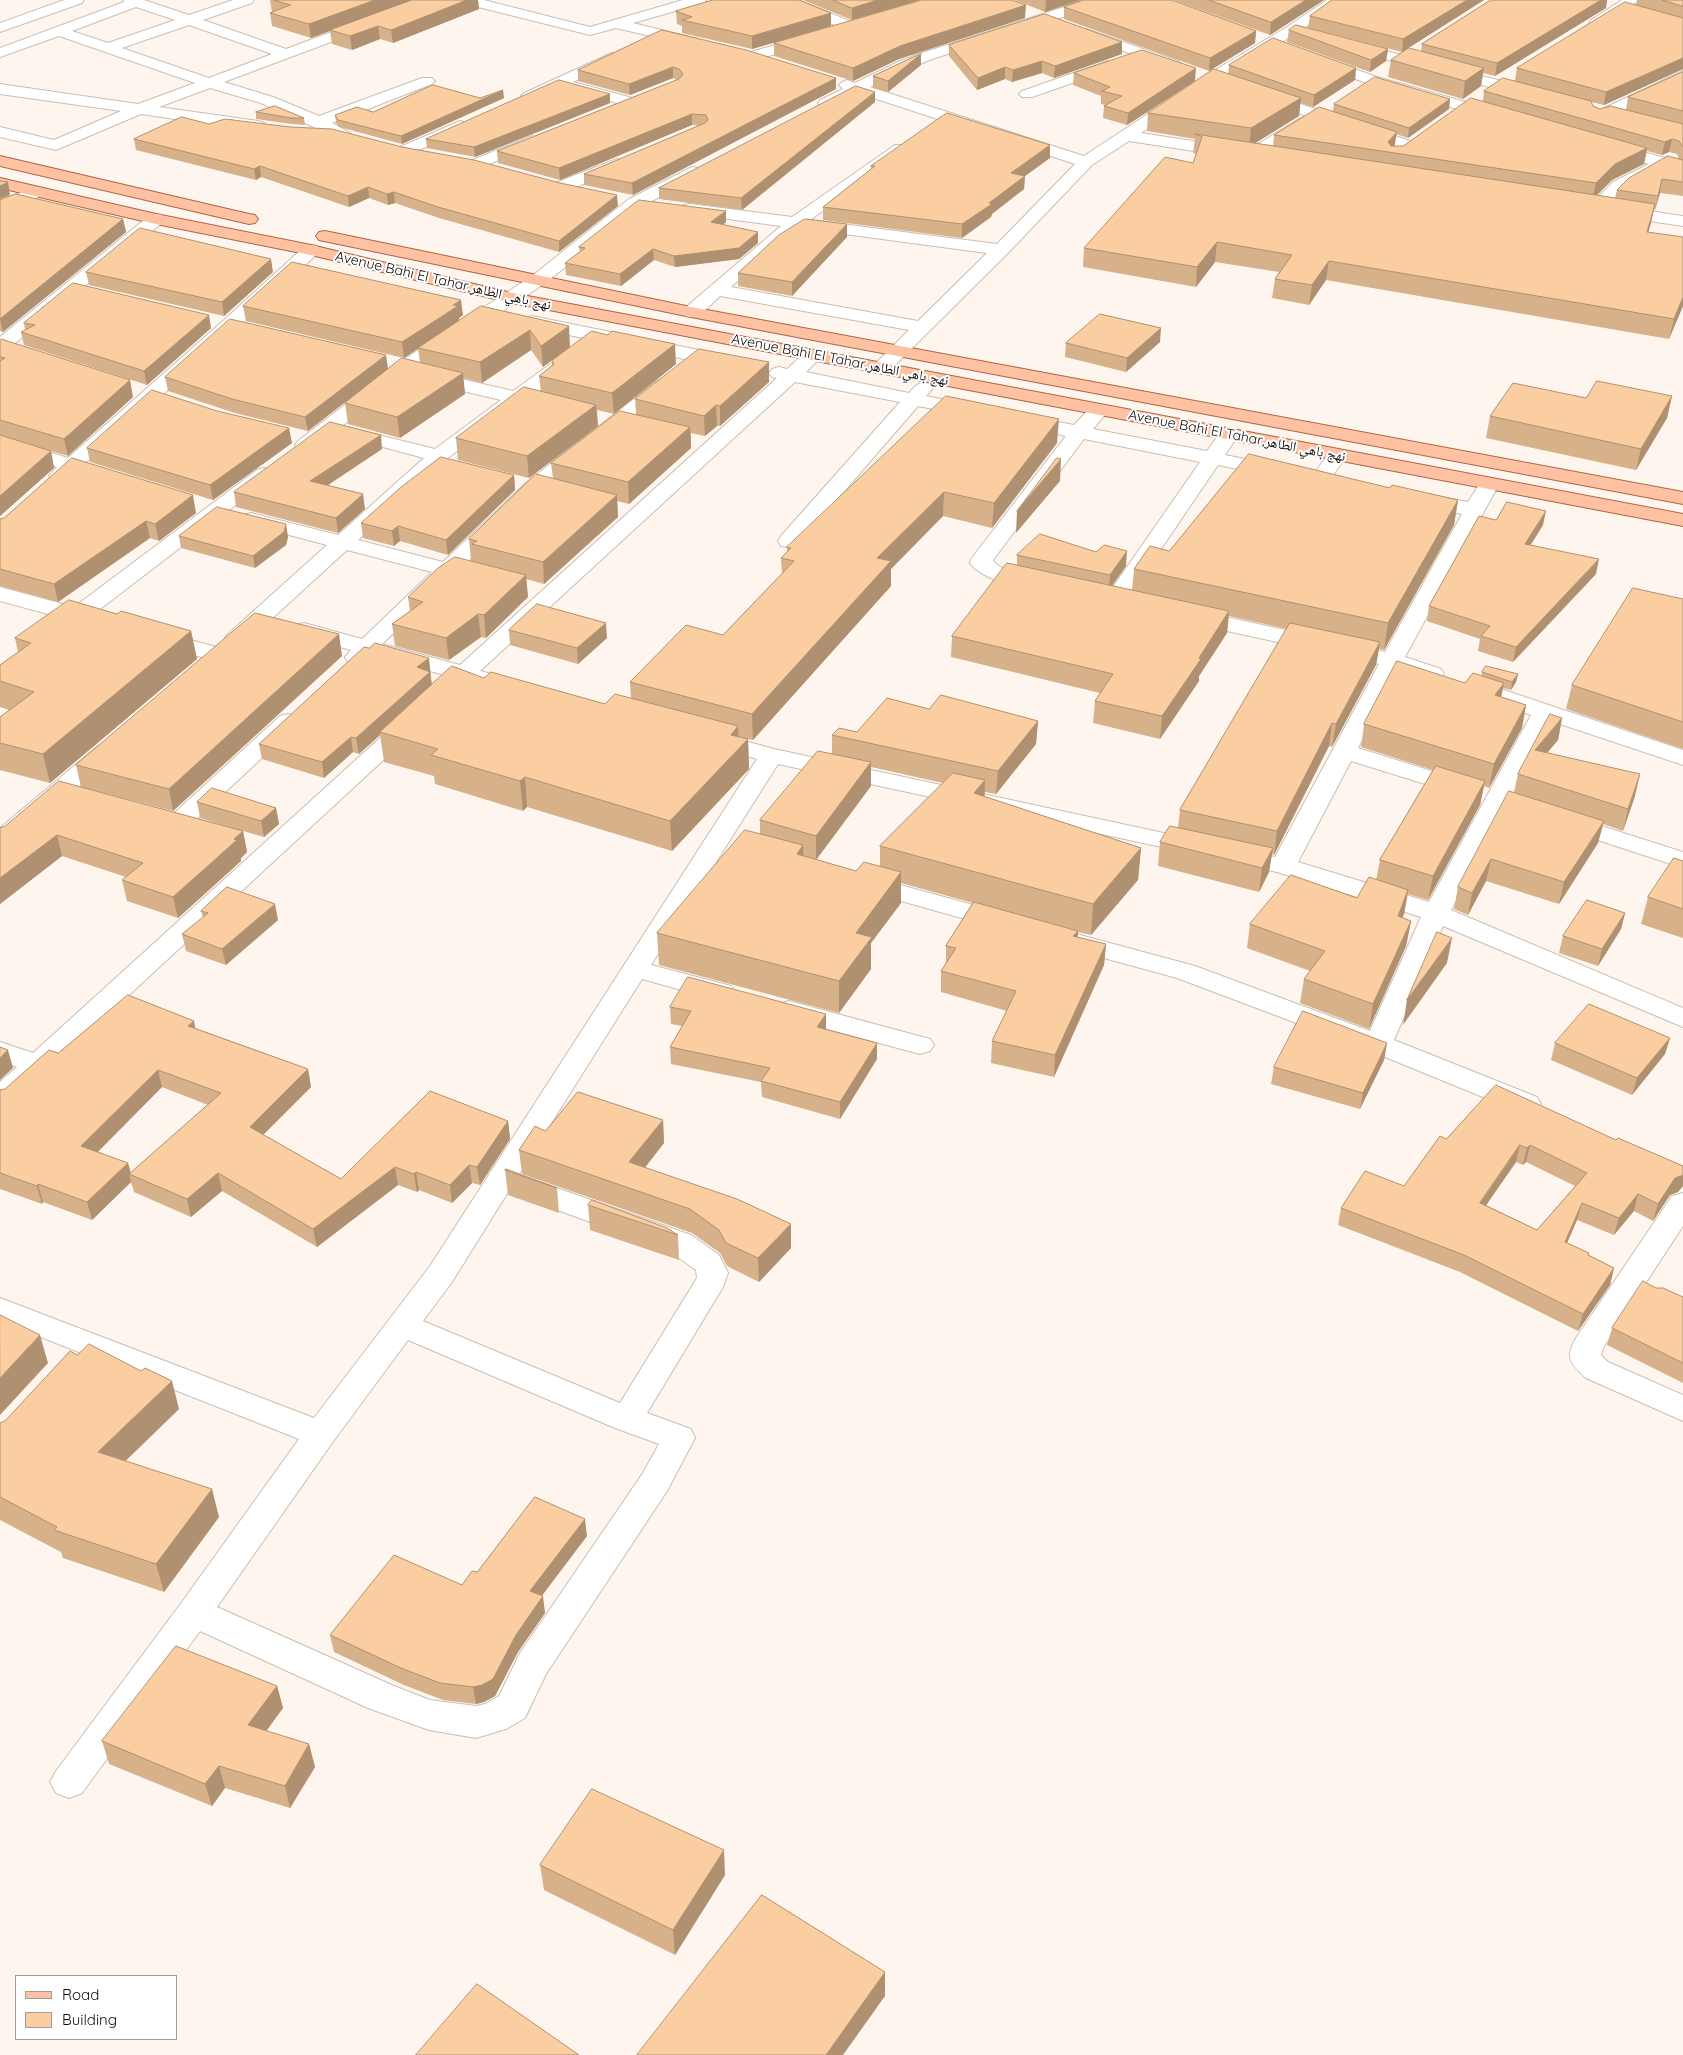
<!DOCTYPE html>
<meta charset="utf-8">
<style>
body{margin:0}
#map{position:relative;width:1683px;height:2055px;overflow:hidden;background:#fef6ee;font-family:Quicksand,sans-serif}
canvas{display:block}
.legend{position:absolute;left:15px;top:1975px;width:162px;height:65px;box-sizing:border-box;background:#fff;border:1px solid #9f9d9c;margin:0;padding:6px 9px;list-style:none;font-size:15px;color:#0f0b07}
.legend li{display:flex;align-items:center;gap:10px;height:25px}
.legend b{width:25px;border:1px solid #9f9d9c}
</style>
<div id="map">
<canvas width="1683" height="2055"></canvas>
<ul class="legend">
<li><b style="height:6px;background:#fec2a2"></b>Road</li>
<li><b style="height:14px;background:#facea0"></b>Building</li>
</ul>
</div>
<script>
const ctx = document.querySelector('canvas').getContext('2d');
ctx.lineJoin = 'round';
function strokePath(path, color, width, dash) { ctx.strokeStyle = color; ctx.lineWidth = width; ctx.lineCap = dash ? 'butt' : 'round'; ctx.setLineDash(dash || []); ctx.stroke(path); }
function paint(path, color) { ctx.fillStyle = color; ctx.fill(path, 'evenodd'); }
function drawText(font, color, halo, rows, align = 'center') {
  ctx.font = font + ' Quicksand,"Noto Naskh Arabic",sans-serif'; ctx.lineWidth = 4; ctx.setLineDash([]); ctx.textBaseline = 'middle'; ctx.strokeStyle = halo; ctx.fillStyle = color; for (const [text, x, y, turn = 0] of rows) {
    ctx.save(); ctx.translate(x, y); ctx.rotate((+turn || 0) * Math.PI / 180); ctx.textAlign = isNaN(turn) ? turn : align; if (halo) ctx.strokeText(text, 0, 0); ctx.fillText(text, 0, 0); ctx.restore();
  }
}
const minor = new Path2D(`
 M64,0H84L82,3L0,32V23Z
 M123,0H144L189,15L233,0H254L252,3L203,20L286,49L417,0H437L435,3L224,82L273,97L319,116L422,78H432L435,81L432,84L332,123L350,133L352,136L350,139L344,141L261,103L210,88L159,107L258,121L264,123L266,126L264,129L258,131L141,114L56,150L0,137V127L54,140L121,111L0,94V84L138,104L195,83L59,36L0,57V48L124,2ZM136,7L175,20L108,43L72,31ZM189,25L272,54L209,78L122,48Z
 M460,0H484L590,27L683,0H706L704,3L633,23L698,39L700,42L698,45L693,46L616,28L590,35L462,3Z
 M779,0H798L857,24L859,27L857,30H847L781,3Z
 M1086,0H1108L1106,3L929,60L870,87L1084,156L1207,75L1287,27L1327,0H1344L1297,33L1217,81L1141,133L1232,147L1238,149L1240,152L1238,155L1232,157L1129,141L1092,165L1007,254L888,372L881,374L874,372L871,368L909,330L720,296C710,305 700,320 685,316L682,312L685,308L781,226L690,214L684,213L682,209L684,205L690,204L792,217L895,145H907L909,148L907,151L810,220L997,244L1075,164L858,93L826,108L820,106L818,103L820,100L843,89L839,85L842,82L847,80L855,83L900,61L919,54ZM799,228L987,253L918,321L731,287Z
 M1622,0H1639L1601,26H1591L1589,23L1591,20Z
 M1086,29L1178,61L1181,64L1178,67H1168L1081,36L1079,33L1081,30Z
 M811,35L816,36L818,39L816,42L752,61L747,59L744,56L747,53Z
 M1351,42L1536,90L1539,93L1536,96L1531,98L1346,49L1344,46L1346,43Z
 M612,53L617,55L620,58L617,61L573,82L636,99L638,102L636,105L630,107L569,89L566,86L568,84L534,99H524L521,96L524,93Z
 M1321,57L1377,77L1501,112L1503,115L1501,118L1495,120L1367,83L1316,65L1313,62L1316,59Z
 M1108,61L1113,63L1116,66L1113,69L1032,97H1022L1019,94L1022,91Z
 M1683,71V82L1589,127H1577L1575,124L1577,121Z
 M1265,92L1416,143L1418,146L1416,149H1404L1260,100L1257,97L1260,94Z
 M1305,117L1311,119L1313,122L1311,125L1257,158H1245L1243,155L1245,152L1299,119Z
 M460,121L466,123L468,126L466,129L410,154H398L396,151L398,148Z
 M532,136L538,138L540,141L538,144L482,167H470L468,164L470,161Z
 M1608,142L1683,163V173L1664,168L1625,190L1603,212H1591L1589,208L1591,204L1613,182L1649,164L1602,150L1600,147L1602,144Z
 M617,159L623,161L625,164L623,167L567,191H555L553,187L555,183Z
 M692,167L698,168L700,172L698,176L641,207L544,284L414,370L342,426L435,449L501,400L420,381L417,377L420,373L427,371L513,391L563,355L570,353L577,355L579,359L577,363L532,396L536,397L539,401L536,405L529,407L520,405L445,460L358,540L443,562L526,483L657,381L664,379L671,381L674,385L540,491L462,567L469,568L472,573L469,578L461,579L452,577L382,644L460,665L777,378L772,377L769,373L772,369L779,367L787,369C798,360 806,347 821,351L823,355L806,372L909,393C916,385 919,381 930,384L933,388L926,396L980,407L983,411L980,415L973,417L918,406L797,546L789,547L781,546L778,541L781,536L900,402L795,382L480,671L492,674L496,679L492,684L484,686L469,682C461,689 456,692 445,689L441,684L448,676L371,655C363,663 358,664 348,662L345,657L351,650L296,635L293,630L296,625L304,623L362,639L432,572L347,550L243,645L235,647L227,645L224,640L227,635L327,545L244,523L241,519L244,515L251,513L338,535L424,458L338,435L335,431C324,440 313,453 298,449L295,445L298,441L400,362L532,276L629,199Z
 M35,187L41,188L43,192L41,196L0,212V201Z
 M1615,206L1683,216V226L1609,215L1606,211L1609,207Z
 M156,214L162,215L165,219L162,223L7,350L0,352V337L150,215Z
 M311,245L317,246L320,250L317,254L237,329L85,463L109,471L112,475L109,479L102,481L75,473C67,480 62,483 52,480L49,476L57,467L0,449V437L68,458L223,321L305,246Z
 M532,316L728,356L735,358L737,362L735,366L728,368L525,326L523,322L525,318Z
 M1099,404L1106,406L1109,410L1093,429L1207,451L1222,430L1229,428L1236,430L1239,434L1225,455L1284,467L1287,471L1284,475L1277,477L1218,465L1123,605L1115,607L1107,605L1104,600L1200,462L1084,439L993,560C997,571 1031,575 1044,578L1047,583L1044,588C1025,592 981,579 970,563L971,559L1066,436L1015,425L1012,421L1015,417L1022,415L1074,425L1092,406Z
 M1337,449L1344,451L1347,455L1327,484L1320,486L1313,484L1310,480L1330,451Z
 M264,468L271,470L274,474L271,478L95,613L100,614L103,619L100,624L92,626L0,601V587L74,607L257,470Z
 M1489,478L1496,480L1499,484L1405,657L1441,669L1444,674L1441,679L1433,681L1398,670L1358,748L1473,784L1476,789L1473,794L1464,796L1351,761L1298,862L1429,902L1531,715L1482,698L1478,693L1482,688L1490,686L1498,688L1683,750V765L1551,721L1451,910L1683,1008V1027L1443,926L1394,1040L1537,1097L1541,1104L1537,1111L1527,1113L1517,1111L1368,1050L1177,978L1060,946L1056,940L1060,934L1069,932L1195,966L1370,1031L1421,917L1277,872L778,764L651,965L731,986L735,992L731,998L721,1001L642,979L516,1179L524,1177L534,1180L691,1235L719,1255L728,1273L723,1287L647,1413L691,1429L695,1438L667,1491L546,1674L525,1718L506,1729L476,1738L429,1730L368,1708L200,1631L82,1793L69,1798L56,1793L50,1782L56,1771L182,1602L299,1439L0,1321V1298L314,1418L430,1266L757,759L704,744L700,739L704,734L712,732L774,749L1275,857L1379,664L1190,623L1182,621L1179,616L1182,611L1190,609L1385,652L1462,514L1413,503L1410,499L1413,495L1420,493L1468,502L1482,480ZM510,1189L514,1194L669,1251L696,1270L697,1278L620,1403L423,1321L452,1282ZM408,1340L615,1428L659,1444L643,1473L520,1653L499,1696L485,1704L476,1706L430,1700L394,1686L217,1607L332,1443Z
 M158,631L227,650L230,655L227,660L219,662L150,643L147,638L150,633Z
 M288,714L296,716L300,721L296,726L188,827L179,829L170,827L167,822L170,817L280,716Z
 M410,716L418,718L422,723L418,728L10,1105L0,1107V1082L17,1067L0,1061V1042L33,1053L402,718Z
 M106,744L114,746L118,751L114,756L9,846L0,849V828L98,746Z
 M1564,814L1683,852V868L1555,826L1552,821L1555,816Z
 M864,875L1013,916L1017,922L1013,928L1004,930L855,888L851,883L855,878Z
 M789,1001L930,1039L934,1045L930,1051L920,1054L779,1016L775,1010L779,1004Z
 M1683,1193V1226L1603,1348L1601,1355L1608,1362L1683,1395V1421L1586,1378C1571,1364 1564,1358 1576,1338L1672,1196Z`);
const primary = new Path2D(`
 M0,156L249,214L255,215L258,219L255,223L249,224L0,166Z
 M0,178L156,214L311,245L512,293L1683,514V526L512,303L311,255L156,224L0,188Z
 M325,231L691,307L1683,492V504L691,317L319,240L316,236L319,232Z`);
strokePath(minor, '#cabeb1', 2);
strokePath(primary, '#aa6843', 2);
paint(minor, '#fff');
paint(primary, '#fec2a2');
paint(new Path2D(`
 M270,0H478L479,9L393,43L380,39L352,50L332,44L330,31L311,38L272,26L270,13L272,12Z
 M803,0H920L852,20Z
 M1015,0H1081L1045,12Z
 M1174,0H1324L1270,35Z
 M1332,0H1484L1402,52L1308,28L1310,16Z
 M1491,0H1607L1606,8L1495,76L1483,73L1481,86L1463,99L1388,77L1391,60L1421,52L1422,44Z
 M1637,0H1683V69L1604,105L1591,102L1593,106L1600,109L1626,110L1628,97L1683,72V196L1660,193L1655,210H1654L1648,232L1683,306L1669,339L1326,280L1309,305L1272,298L1275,279L1279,272L1215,262L1196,287L1083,267L1084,248L1193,163L1196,154L1193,153L1195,139L1147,131L1148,113L1228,74L1229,65L1356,68L1355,80L1313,107L1300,103L1299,116L1255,143L1273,146L1274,135L1333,111L1334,104L1450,99L1449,109L1408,138L1396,134L1395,146H1403L1483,101L1484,91L1515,81L1517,68L1636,5ZM1647,151L1662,155L1669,152L1677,154L1679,159L1617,190L1615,198L1597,195L1612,180L1644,164Z
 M1064,7L1256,31L1255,43L1209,71L1064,19Z
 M676,11L831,26L752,49L682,33V26L677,24Z
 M1025,18L899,59L853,81L774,56V43Z
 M662,30L836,89L633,195L584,185V174L700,126L692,125L560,180L498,163L497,151L677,80L673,78L630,95L578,81V70Z
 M1289,30L1388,49L1386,61L1370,72L1287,42Z
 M1122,42V54L1054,78L1042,73L1012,82L1005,79L977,90L949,56V45Z
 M921,54V65L888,92L873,88V76Z
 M1074,73L1195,81L1127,125L1103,118L1104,106L1106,105L1101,104V96L1073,85Z
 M875,92V102L742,210L659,199V188Z
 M610,94V103L475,157L427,148L426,139Z
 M480,98H504L402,144L339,127L336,123L335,115L373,112Z
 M256,112L304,118L305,125L292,124L256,119Z
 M209,124L618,206L559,252L439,218L395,203L388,205L369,198L349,207L261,177L256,180L136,150L134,139Z
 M1050,145V158L1025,176L1024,189L992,214L991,217L962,238L823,220V207L871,169V166Z
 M0,200L123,219L126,232L3,332L0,331Z
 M726,211V222L723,225L758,232V243L739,259L675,267L654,260L621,286L566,275L565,263L580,252L579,247Z
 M847,237L792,296L738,286V273Z
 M86,272H273L224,316L89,285Z
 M243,306L463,315L459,318V321L481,306L570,347L543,367L531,350L482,383L463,378L465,394L400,438L348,424L345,403L420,363L418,348L404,358L246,321Z
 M24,323L211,328L147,385L24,345L21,332L25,330Z
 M608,335L676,364L614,414L597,410L598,426L529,478L458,460L456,438L541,392L539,376L552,366V361Z
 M0,340L133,397L68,456L51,451L54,468L0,516Z
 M1160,342L1126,372L1065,357L1066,343Z
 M388,369L308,431L235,413L168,391L165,377Z
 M769,382L720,426H717L705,436L691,433V448L629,504L617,501L618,517L544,584L526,579L528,597L486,638L481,637L449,660L395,646L392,624L410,611L408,597L471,561L469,539L553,479L551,463L636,414L635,399Z
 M1672,396L1667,418L1636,470L1486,438L1490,416L1586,398Z
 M292,443L213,500L90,462L87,448Z
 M1057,443L992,528L943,516L891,569V586L753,740L748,739L749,769L672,851L527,807L523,811L435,784L434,776L384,762L380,735L359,754L353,752L324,778L262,759L259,744L431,674H430L432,685L484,678L605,704L631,698L630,682L723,635L782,574L781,558L787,552V547Z
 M382,449L328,485L365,509L338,533L236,507L234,492Z
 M514,475L515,490L448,555L400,541L394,546L363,538L361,523Z
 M1390,488L1458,500L1454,525L1384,650L1379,649L1376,665L1332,747L1329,746L1274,855L1272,854L1269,872L1259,892L1158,866L1160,842L1178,828L1180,810L1287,629L1229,616L1227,633L1199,676V681L1160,739L1093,723L1095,701L1100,693L951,657L952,636L1017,565V555L1126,566L1112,586L1132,590L1134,569L1169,551Z
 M196,513L159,541L150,538L58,602L0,586V519Z
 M1496,520L1543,525L1531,545L1596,574L1513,662L1478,651L1480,639L1427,621L1429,606Z
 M179,536L288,537L286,545L255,568L181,548Z
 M1683,599V749L1566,709L1572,685Z
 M117,614L191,631L197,659L50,783L0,770V717L9,710L0,707V665L18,652L15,638Z
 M509,630L607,638L578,664L510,645Z
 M342,656L173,811L86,788L242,831L200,818L197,802L276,808L279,824L264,837L243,831L247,852L241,858V861L178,918L127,901L122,880L126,877L62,856L0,904V828L5,826L81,787L76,765Z
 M1482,672L1518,674L1516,682L1511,690L1503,688L1501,697L1526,705L1522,728L1489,788L1484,786L1480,805L1428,900L1408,894L1404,914L1402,918L1411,921L1406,946L1369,1029L1300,1003L1304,979L1310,971L1247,948L1250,924L1357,898L1376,880L1380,860L1433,770L1361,747L1364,724L1465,683L1481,676Z
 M929,709L1038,721L1036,744L996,794L985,792L984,797L1141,848L1138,880L1091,935L1078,932V937L1106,944L1104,965L1054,1077L991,1063L992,1041L1007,1011L941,992V971L946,964V946L973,903L901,883V903L871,943V969L839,1013L659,965L657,933L760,834V820L832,754V735L857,732ZM871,767L943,783L880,846V866L856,871L816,860L871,786Z
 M1562,718L1558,740L1547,753L1635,796L1623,831L1603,824L1598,843L1559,904L1486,881L1468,915L1454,909L1458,887L1514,792L1518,774Z
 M1683,861V938L1641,924L1648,897Z
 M201,911L278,920L226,965L186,951L182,934L203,918Z
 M1625,913L1621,929L1598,966L1559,953L1563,936Z
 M670,1007L826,1029L877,1059L840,1119L762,1097L761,1082L671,1064L670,1047L682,1026L671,1024Z
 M194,1021L195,1028L308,1069L311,1087L263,1135L341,1179L508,1121L510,1139L480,1185L472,1183L452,1203L419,1190L417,1192L398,1185L317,1247L222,1191L191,1217L134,1192L131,1182L92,1220L43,1202L42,1204L0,1189V1090L5,1089L58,1053ZM162,1087L208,1105L131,1173L128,1163L97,1152Z
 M1670,1038L1665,1054L1632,1095L1551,1060L1555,1043Z
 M1387,1043L1384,1060L1360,1109L1271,1084L1274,1067Z
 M663,1120L664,1143L645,1168L791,1248L759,1282L727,1266L720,1253L692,1233L522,1174L519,1150L545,1131Z
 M1446,1139L1616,1140L1683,1166V1186L1678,1192L1670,1195L1653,1221L1634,1211L1614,1235L1577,1220L1567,1243L1589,1255L1614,1268L1610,1285L1578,1331L1460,1272L1338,1225L1341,1208L1404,1186ZM1516,1162L1523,1165L1526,1162L1575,1186L1537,1230L1486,1205Z
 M505,1170L557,1188L559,1213L508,1195Z
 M588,1205L678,1235L679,1260L590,1230Z
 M1656,1288L1683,1297V1383L1607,1345L1612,1328Z
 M179,1409L125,1461L219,1517L164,1592L63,1558L61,1552L0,1520V1423Z
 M587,1536L541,1596L545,1613L518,1652L495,1696L484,1702L476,1704L443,1700L404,1685L334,1652L330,1635L462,1585L477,1572Z
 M277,1686L283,1708L266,1731L309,1744L315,1767L290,1808L225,1788L212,1806L109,1764L102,1741Z
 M540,1865L725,1875L675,1955L544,1890Z`), '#d7b18a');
paint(new Path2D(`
 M375,0H412L311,38L309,24Z
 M467,0H478L479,9L393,43L391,30Z
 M878,0H920L852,20V8Z
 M1046,0H1081L1045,12Z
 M1306,0H1324L1270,35L1271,22Z
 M1467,0H1484L1402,52L1403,39Z
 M1601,0H1607L1606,8L1495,76L1497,63Z
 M1026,5L1025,18L899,59L853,81V68L900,46Z
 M831,13V26L752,49V36Z
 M378,26L380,39L352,50L350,36Z
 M1256,31L1255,43L1209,71L1210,58Z
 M1122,42V54L1054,78L1055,66Z
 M1388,49L1386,61L1370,72L1371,60Z
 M921,54V65L888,92V81Z
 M1683,58V69L1604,105L1606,92Z
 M1042,61V73L1012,82L1013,70Z
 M673,67V78L630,95L629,84Z
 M1005,67V79L977,90L978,78Z
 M1196,68L1195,81L1127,125L1128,113Z
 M1356,68L1355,80L1313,107L1314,95Z
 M1484,68L1481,86L1463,99L1465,81Z
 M836,78V89L633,195L632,183Z
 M503,90L504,98L402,144L401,136Z
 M875,92V102L742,210L741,198Z
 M610,94V103L475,157L474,147Z
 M1301,98L1299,116L1249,147L1251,128Z
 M1450,99L1449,109L1408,138L1409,128Z
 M692,114V125L560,180L559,168Z
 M1397,132L1394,148L1386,152L1388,142Z
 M1672,139L1669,152L1662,155L1665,142Z
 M1050,145V158L1011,186V173Z
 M1647,148L1644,164L1612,180L1592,200L1596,183L1615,164Z
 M260,166L261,177L256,180L254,169Z
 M1025,176L1024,189L992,214L991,217L962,238V224L989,203Z
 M1662,179L1660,193L1655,210L1658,196Z
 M8,182L10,195L0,199V186Z
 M368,187L369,198L349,207L348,196Z
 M394,192L395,203L388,205L387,194Z
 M617,195L618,206L559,252V241Z
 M1655,204L1651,223L1643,251L1647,232Z
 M726,211V222L712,234L711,222Z
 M123,219L126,232L3,332L0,319Z
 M847,224V237L792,296V282Z
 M758,232V243L739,259L675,267L674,256Z
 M1217,242L1215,262L1196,287L1197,267Z
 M653,249L654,260L621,286L620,274Z
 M271,259L273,272L224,316L222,302Z
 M1329,261L1326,280L1309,305L1312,285Z
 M1683,297V306L1669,339L1674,319Z
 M461,300L463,315L459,318L460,321L404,358L402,342Z
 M209,315L211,328L147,385L144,371Z
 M569,326L570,347L543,367L541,346Z
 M1161,328L1160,342L1126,372L1127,358Z
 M530,330L531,350L482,383L480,362Z
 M675,344L676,364L614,414L612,393Z
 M386,355L388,369L308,431L305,417Z
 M769,362V382L720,426V406Z
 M463,373L465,394L400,438L397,417Z
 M130,380L133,397L68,456L64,439Z
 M1672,396L1667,418L1636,470L1641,449Z
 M596,405L598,426L529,478L527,456Z
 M716,405L717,426L705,436L704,416Z
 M1059,419L1057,443L992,528L994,503Z
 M690,427L691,448L629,504L628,482Z
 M289,428L292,443L213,500L210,485Z
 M381,435L382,449L313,495L310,481Z
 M51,451L54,468L0,516V496Z
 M1061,459L1060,481L1016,533L1017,511Z
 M514,475L515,490L448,555L446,540Z
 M944,492L943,516L891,569V586L753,740L752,714L877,558Z
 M363,494L365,509L338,533L336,518Z
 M193,495L196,513L159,541L155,524Z
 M617,495L618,517L544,584L543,562Z
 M1458,500L1454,525L1384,650L1388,623Z
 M1546,511L1543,525L1522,558L1525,544Z
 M146,521L150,538L58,602L54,584Z
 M286,524L288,537L286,545L255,568L253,556Z
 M398,526L400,541L394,546L392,531Z
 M1127,551L1126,566L1109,590L1110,575Z
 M1599,559L1596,574L1513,662L1516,647Z
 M526,575L528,597L486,638L484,615Z
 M1229,611L1227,633L1199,676V681L1160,739L1162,716Z
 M478,614L481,637L449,660L446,638Z
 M606,623L607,638L578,664L577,648Z
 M191,631L197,659L50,783L43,754Z
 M339,634L342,656L173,811L169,789Z
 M1380,642L1376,665L1332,747L1336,724Z
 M429,658L432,687L380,732V735L359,754L356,738L417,667Z
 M1518,674L1516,682L1511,690L1512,682Z
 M1504,683L1499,706L1495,695Z
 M1526,705L1522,728L1489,788L1494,764Z
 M1562,718L1558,740L1531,772L1535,750Z
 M1038,721L1036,744L996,794L998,771Z
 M1332,723L1329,746L1274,855L1277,831Z
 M738,726L739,748L748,739L749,769L672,851L670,821L731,735Z
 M351,737L353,752L324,778L322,762Z
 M871,762V786L816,860V836Z
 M1640,774L1635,796L1623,831L1628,809Z
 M525,777L527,807L523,811L520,781Z
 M985,780L984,810L974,793Z
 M1485,781L1480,805L1428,900L1433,876Z
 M276,808L279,824L264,837L261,821Z
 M1604,821L1598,843L1559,904L1564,882Z
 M243,831L247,852L241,858V861L178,918L173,897Z
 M57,835L62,856L0,904V878Z
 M803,845L804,877L797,854Z
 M1141,848L1138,880L1091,935L1093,904Z
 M1273,848L1269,872L1259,892L1262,868Z
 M1491,859L1486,881L1468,915L1472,893Z
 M901,872V903L871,943V969L839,1013V981L856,933Z
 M1408,890L1404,914L1394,940L1398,916Z
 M275,904L278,920L226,965L222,949Z
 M1625,913L1621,929L1598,966L1602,949Z
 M1411,921L1406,946L1369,1029L1373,1004Z
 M1078,931L1077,952L1073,936Z
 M1452,938L1447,963L1403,1025L1407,1000Z
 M1106,944L1104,965L1054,1077L1055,1055Z
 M826,1014V1031L817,1027Z
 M194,1021L197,1039L188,1026Z
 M1670,1038L1665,1054L1632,1095L1637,1078Z
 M877,1043V1059L840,1119V1102Z
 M1387,1043L1384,1060L1360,1109L1363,1093Z
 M8,1050L13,1068L0,1080V1058Z
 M308,1069L311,1087L253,1145L250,1127Z
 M158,1070L162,1087L86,1164L81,1146Z
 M663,1120L664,1143L630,1186L629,1162Z
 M508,1121L510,1139L480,1185L477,1167Z
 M1520,1145L1516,1162L1476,1220L1480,1203Z
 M1530,1145L1526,1162L1523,1165L1527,1148Z
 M128,1163L131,1175L129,1174L131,1182L92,1220L87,1202Z
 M469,1165L472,1183L452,1203L450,1185Z
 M395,1167L398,1185L317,1247L313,1229Z
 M416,1172L419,1190L417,1192L414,1174Z
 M218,1173L222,1191L191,1217L187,1199Z
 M1683,1175V1186L1678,1192L1670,1195L1653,1221L1658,1204L1675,1178Z
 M38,1184L43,1202L42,1204L37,1186Z
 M1638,1194L1634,1211L1614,1235L1619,1218Z
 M1582,1203L1577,1220L1560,1259L1565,1242Z
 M791,1224V1248L759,1282L758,1258Z
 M1614,1268L1610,1285L1578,1331L1583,1314Z
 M40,1335L48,1363L0,1415V1378Z
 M172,1381L179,1409L106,1480L98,1452Z
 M212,1489L219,1517L164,1592L156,1564Z
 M585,1519L587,1536L532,1609L530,1591Z
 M543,1596L545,1613L518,1652L495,1696L484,1702L476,1704L473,1687L516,1635Z
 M277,1686L283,1708L254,1748L248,1725Z
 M309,1744L315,1767L290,1808L285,1786Z
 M219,1766L225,1788L212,1806L205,1784Z
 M724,1850L725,1875L675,1955L673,1930Z
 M885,1972V1996L843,2055H826Z`), '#af9070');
const building = new Path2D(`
 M274,0H375L309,24L270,13L290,5Z
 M412,0H467L391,30L378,26L350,36L330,30Z
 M713,0H799L831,13L752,36L682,20L692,17L676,11Z
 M833,0H878L852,8Z
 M922,0H1012L1026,5L900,46L853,68L774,43Z
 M1084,0H1172L1256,31L1210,58L1064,7Z
 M1209,0H1306L1271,22Z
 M1332,0H1467L1403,39L1310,16Z
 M1491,0H1601L1497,63L1422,44Z
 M1662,0H1683V6Z
 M1625,2L1683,18V58L1606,92L1517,68Z
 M1045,14L1122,42L1055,66L1042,61L1013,70L1005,67L978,78L949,45Z
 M1296,25L1388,49L1371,60L1289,30Z
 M662,30L746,50L836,78L632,183L584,174L705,123L708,120L706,115L692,114L559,168L497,151L679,79L683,74L679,69L673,67L629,84L578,70Z
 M1273,38L1356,68L1314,95L1229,65Z
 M1409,48L1484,68L1465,81L1391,60Z
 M1142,50L1196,68L1128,113L1104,106L1122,96L1102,91L1110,87L1074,73Z
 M921,54L888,81L873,76L911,58Z
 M1214,69L1301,98L1251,128L1148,113Z
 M1683,72V111L1628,97Z
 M1375,77L1450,99L1409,128L1334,104Z
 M1503,78L1591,101L1593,106L1600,109L1610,106L1683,124V147L1679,141L1672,139L1665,142L1484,91Z
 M559,80L610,94L474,147L426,139Z
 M433,85L480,98L503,90L401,136L338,120L335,115L357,107L373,112Z
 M856,86L875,92L741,198L659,188Z
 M1471,98L1647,148L1615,164L1596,183L1274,135L1319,107L1397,132L1388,142L1391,146H1403Z
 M275,106L304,118H291L256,112Z
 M947,113L1050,145L1011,173L1025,176L989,203L992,204L962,224L823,207L875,166H871Z
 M182,117L209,124L225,119L290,127L332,129L402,147L474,160L560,183L617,195L559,241L438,207L394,192L387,194L368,187L348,196L260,166L254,169L134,139Z
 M1195,134L1655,204L1647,232L1683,237V297L1674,319L1329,261L1312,285L1275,279L1292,255L1217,242L1197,267L1084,248L1165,157L1193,163L1202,137Z
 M1668,156L1683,160V182L1662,179L1658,196L1617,190L1629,178Z
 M0,181L8,182L0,186Z
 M16,194L123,219L0,319V200Z
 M639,200L726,211L711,222L758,232L739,248L674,256L653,249L620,274L565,263L585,248L579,247Z
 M805,219L847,224L792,282L738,273L779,235Z
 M140,228L271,259L222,302L86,272Z
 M292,262L461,300L453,305L458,306L402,342L243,306Z
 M73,283L209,315L144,371L21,332L35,325L24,323Z
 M481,306L569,326L541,346L530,330L480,362L418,348Z
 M1100,314L1161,328L1127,358L1066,343Z
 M230,319L386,355L305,417L232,399L165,377Z
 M592,331L608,335L612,331L675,344L612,393L539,376L554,364L552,361Z
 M1,339L130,380L64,439L0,420V361L5,358L0,357V340Z
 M699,349L769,362L720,406L716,405L704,416L635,399Z
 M402,358L463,373L397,417L345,403Z
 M1597,381L1672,396L1641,449L1490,416L1513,383L1586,398Z
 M524,387L596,405L527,456L456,438Z
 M152,390L217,411L289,428L210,485L87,448Z
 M946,396L1059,419L994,503L944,492L877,558L891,561L752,714L630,682L686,625L723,635L794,561L781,558L791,548L787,547Z
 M620,411L690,427L628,482L551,463Z
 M330,422L381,435L310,481L363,494L336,518L234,492Z
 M0,435L51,451L0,496Z
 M1249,454L1390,488L1392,485L1458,500L1388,623L1134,569L1150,546L1169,551Z
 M441,457L514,475L446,540L398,526L392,531L361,523L400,488Z
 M72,458L193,495L155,524L146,521L54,584L0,569V519L4,518Z
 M1057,458L1061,459L1017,511Z
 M536,474L617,495L543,562L472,544L477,541L469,539Z
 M1507,502L1546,511L1525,544L1599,559L1516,647L1481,636L1490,626L1429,606L1479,516L1496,520Z
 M217,507L286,524L284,532L253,556L179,536Z
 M1040,534L1096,552L1104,545L1127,551L1110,575L1017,555Z
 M455,557L526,575L484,615L478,614L446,638L392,624L423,602L408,597L438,568Z
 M1007,563L1229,611L1199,658L1201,659L1162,716L1095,701L1113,674L952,636Z
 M1633,588L1683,599V722L1572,685Z
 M69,600L117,614L121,611L191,631L43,754L0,743V717L34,692L0,681V665L31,643L15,638Z
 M537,604L606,623L577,648L509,630Z
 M255,613L339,634L169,789L76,765Z
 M1290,623L1380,642L1336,724L1332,723L1277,831L1180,810Z
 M375,643L429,658L417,667L430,672L356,738L351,737L322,762L259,744L364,647L369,648Z
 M1397,661L1465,683L1473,673L1504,683L1495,695L1526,705L1494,764L1364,724Z
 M452,666L484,678L491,672L605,704L615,694L738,726L731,735L748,739L670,821L525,777L520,781L431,755L438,749L380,732Z
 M1486,666L1518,674L1512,682L1482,672Z
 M941,695L1038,721L998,771L832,735L839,728L857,732L887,698L929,709Z
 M1550,714L1562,718L1535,750L1640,774L1628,809L1518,774Z
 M818,751L871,762L816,836L760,820Z
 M1436,766L1485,781L1433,876L1380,860Z
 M953,773L985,780L974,793L1141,848L1093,904L880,846Z
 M59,781L243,831L234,839L237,840L173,897L122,880L143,863L57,835L0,878V828L5,826Z
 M212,788L276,808L261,821L197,802Z
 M1509,791L1604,821L1564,882L1491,859L1472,893L1458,887Z
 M1170,826L1273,848L1262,868L1160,842Z
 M745,830L803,845L797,854L856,871L864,862L901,872L856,933L872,937L839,981L657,933Z
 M1674,858L1683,861V909L1648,897Z
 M1291,875L1357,898L1369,877L1408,890L1398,916L1411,921L1373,1004L1304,979L1325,951L1250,924Z
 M227,887L275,904L222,949L182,934L208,913L201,911Z
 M1587,900L1625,913L1602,949L1563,936Z
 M974,902L1078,931L1073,936L1106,944L1055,1055L992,1041L1016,991L941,971L956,948L946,946Z
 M1437,932L1452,938L1407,1000Z
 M688,977L826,1014L817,1027L877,1043L840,1102L761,1081L770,1068L670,1047L691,1011L670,1007Z
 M128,995L194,1021L188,1026L308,1069L250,1127L341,1179L430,1091L508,1121L477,1167L469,1165L450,1185L416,1172L414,1174L395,1167L313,1229L218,1173L187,1199L129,1174L221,1093L158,1070L81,1146L128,1163L87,1202L38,1184L37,1186L0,1173V1090L5,1089L49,1050L58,1053Z
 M1589,1004L1670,1038L1637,1078L1555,1043Z
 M1303,1011L1387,1043L1363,1093L1274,1067Z
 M0,1047L8,1050L0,1058Z
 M1496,1085L1616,1140L1618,1138L1683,1166V1175L1675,1178L1658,1204L1638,1194L1619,1218L1582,1203L1565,1242L1589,1253L1588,1255L1614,1268L1583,1314L1464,1255L1341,1208L1365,1171L1404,1186L1440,1136L1446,1139ZM1520,1145L1527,1148L1530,1145L1587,1173L1537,1230L1480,1203Z
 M578,1092L663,1120L629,1162L737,1199L791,1224L758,1258L726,1243L719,1230L690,1209L519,1150L535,1126L545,1131Z
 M506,1169L557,1188L505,1170Z
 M592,1200L667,1228L678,1235L588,1205Z
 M1643,1281L1656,1288H1663L1683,1297V1363L1612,1328Z
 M0,1315L40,1335L0,1378Z
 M89,1344L141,1371L145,1368L172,1381L98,1452L212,1489L156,1564L54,1530L57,1527L0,1497V1423L5,1421L70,1351L77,1355Z
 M535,1497L585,1519L530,1591L543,1596L516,1635L493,1679L482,1685L473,1687L440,1683L401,1668L330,1635L394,1555L462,1585L472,1571L477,1572Z
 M176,1646L277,1686L248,1725L309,1744L285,1786L219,1766L205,1784L102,1741Z
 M592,1789L724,1850L673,1930L540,1865Z
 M762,1895L885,1972L826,2055H637Z
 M477,1984L579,2055H416Z`);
paint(building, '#facea0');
strokePath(building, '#af9070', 1);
drawText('14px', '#0f0b07', '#fff', [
 ["Avenue Bahi El Tahar,نهج باهي الطاهر",443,281,13],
 ["Avenue Bahi El Tahar,نهج باهي الطاهر",840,360,11],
 ["Avenue Bahi El Tahar,نهج باهي الطاهر",1237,436,11]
]);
</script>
